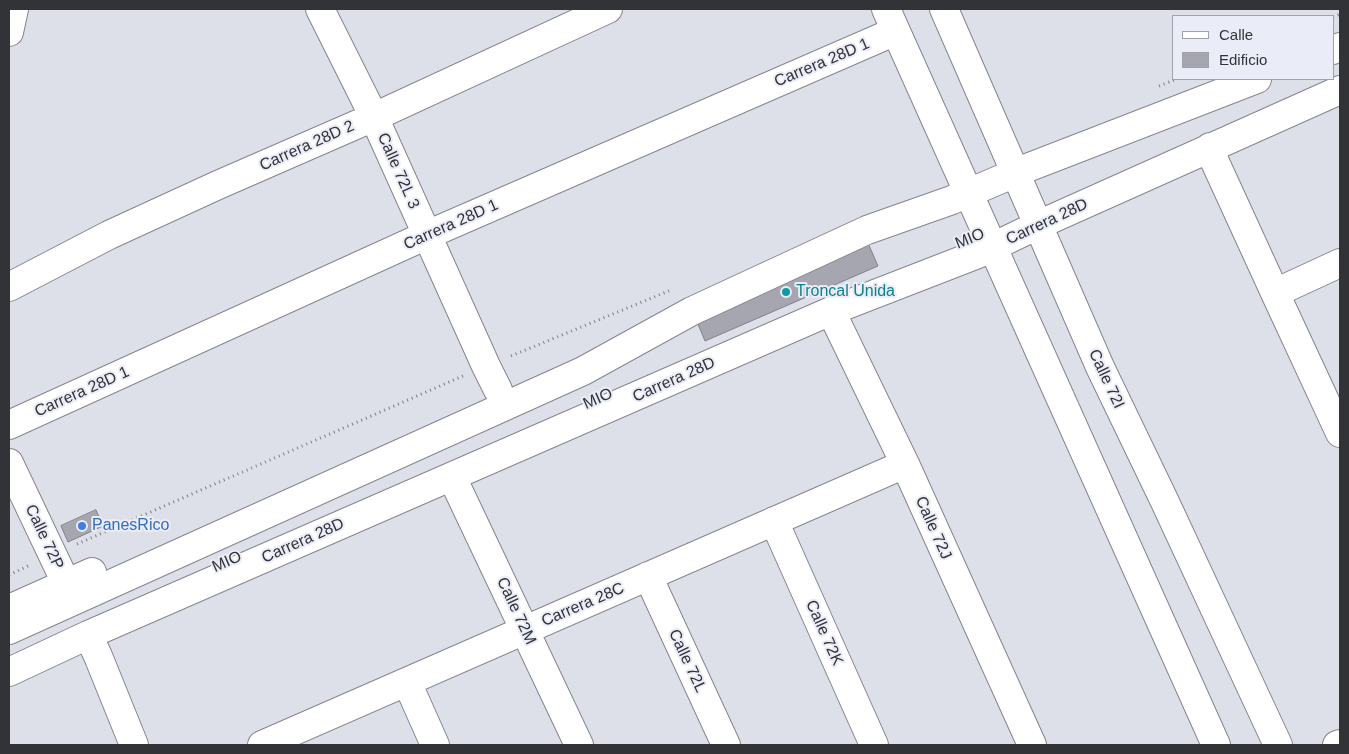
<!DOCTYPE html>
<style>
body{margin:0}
#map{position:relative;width:1349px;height:754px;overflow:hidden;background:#dddfe9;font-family:Helvetica,sans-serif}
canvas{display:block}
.frame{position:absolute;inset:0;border:10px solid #323337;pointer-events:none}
.legend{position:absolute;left:1172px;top:15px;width:162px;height:65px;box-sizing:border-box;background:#eaecf7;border:1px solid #a0a2aa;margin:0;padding:6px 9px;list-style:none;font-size:15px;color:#323337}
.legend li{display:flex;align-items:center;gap:10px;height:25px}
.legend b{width:25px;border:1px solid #a0a2aa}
</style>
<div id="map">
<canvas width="1349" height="754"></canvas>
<div class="frame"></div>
<ul class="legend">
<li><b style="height:6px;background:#fff"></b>Calle</li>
<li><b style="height:14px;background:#a5a6af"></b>Edificio</li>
</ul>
</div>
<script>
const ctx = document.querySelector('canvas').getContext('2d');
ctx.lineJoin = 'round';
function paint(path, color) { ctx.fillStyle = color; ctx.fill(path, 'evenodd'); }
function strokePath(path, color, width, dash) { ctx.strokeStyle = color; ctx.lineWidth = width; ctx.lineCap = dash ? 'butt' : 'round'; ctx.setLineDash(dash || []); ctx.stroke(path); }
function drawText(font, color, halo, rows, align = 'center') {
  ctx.font = font + ' Helvetica,sans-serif'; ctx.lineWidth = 4; ctx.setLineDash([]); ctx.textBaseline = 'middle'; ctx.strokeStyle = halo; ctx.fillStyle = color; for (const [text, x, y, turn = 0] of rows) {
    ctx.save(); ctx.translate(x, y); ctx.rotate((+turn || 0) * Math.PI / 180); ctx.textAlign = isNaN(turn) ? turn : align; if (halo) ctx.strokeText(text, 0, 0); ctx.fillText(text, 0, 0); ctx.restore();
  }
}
const building = new Path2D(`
 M868,243L878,266L705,341L695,317Z
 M96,510L103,526L68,542L61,526Z`);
paint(building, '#a5a6af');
strokePath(building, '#81818b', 1);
const minor = new Path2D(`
 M320,9L374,117L486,366L498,390
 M886,9L1216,745
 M944,9L1100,367L1165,502L1278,745
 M9,32L14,9
 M1333,50L1340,47
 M1210,147L1215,162L1275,293L1340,433
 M9,287L109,235L218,185L374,117L608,9
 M1275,293L1340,263
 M831,311L905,464L1032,745
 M9,425L427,235L896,31
 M9,463L66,583
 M452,477L579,745
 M774,521L874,745
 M648,576L726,745
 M9,609L92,572
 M9,630L583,371L692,311L867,230L952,200L1027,168L1257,79
 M88,635L98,656L134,745
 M9,672L88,635L831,311L978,254L1038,225L1340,90
 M407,682L435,745
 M262,745L905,464
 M1337,745L1340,744`);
strokePath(minor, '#84868f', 30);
strokePath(new Path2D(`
 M1333,17L1340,14
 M1159,86L1177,79
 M511,356L671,290
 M77,544L463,376
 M9,575L30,565`), '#7f8187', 3, [1, 4]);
strokePath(minor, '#fff', 28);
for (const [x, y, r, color] of [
 [786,292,5,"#0f9aa8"],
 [82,526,5,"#3f7fe0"]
]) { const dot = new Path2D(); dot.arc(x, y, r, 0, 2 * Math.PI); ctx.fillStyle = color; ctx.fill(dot); strokePath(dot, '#eaecf7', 2); }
drawText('16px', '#323337', '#eaecf7', [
 ["Carrera 28D 1",822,63,-23],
 ["Carrera 28D 2",307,146,-24],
 ["Calle 72L 3",398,171,66],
 ["Carrera 28D",1047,222,-25],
 ["Carrera 28D 1",451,225,-24],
 ["MIO",970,239,-22],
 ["Calle 72I",1106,379,65],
 ["Carrera 28D",674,380,-24],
 ["Carrera 28D 1",82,392,-24],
 ["MIO",598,399,-24],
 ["Calle 72J",933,528,66],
 ["Calle 72P",44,537,65],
 ["Carrera 28D",303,541,-24],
 ["MIO",227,562,-24],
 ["Carrera 28C",583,605,-23],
 ["Calle 72M",516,611,65],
 ["Calle 72K",824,633,66],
 ["Calle 72L",687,661,65]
]);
drawText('16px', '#0d838f', '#eaecf7', [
 ["Troncal Unida",796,292]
], 'left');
drawText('16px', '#366cbe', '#eaecf7', [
 ["PanesRico",92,526]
], 'left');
</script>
